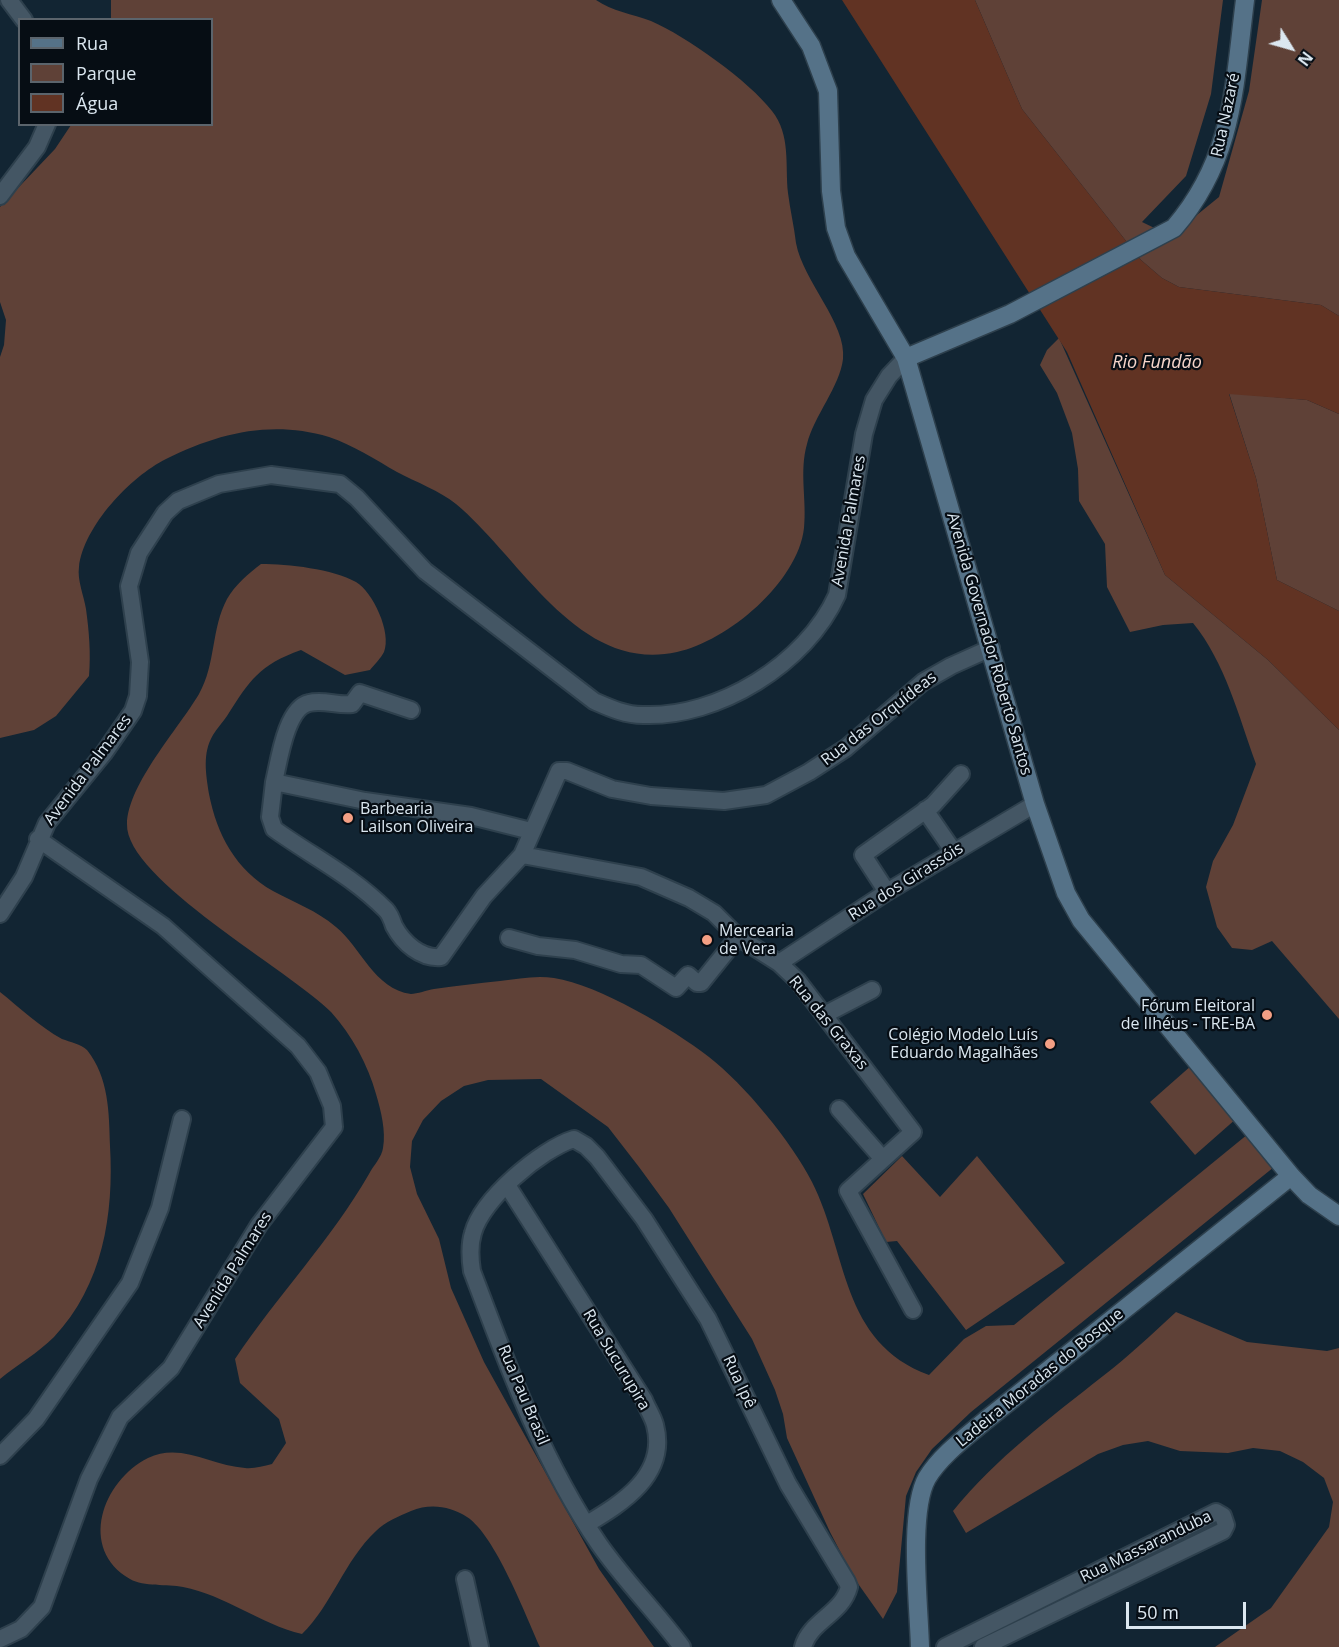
<!DOCTYPE html>
<meta charset="utf-8">
<style>
body{margin:0}
#map{position:relative;width:1339px;height:1647px;overflow:hidden;background:#122533;font-family:"Open Sans",sans-serif}
canvas{display:block}
.legend{position:absolute;left:18px;top:18px;width:195px;height:108px;box-sizing:border-box;background:#060d14;border:2px solid #5b646c;margin:0;padding:8px 10px;list-style:none;font-size:18px;color:#dbe7f0}
.legend li{display:flex;align-items:center;gap:12px;height:30px}
.legend b{width:30px;border:2px solid #5b646c}
.north{position:absolute;left:1261px;top:18px;width:60px;height:60px;-webkit-text-stroke:4px #060d14;paint-order:stroke;rotate:127deg;font-size:16px;font-weight:700;line-height:24px;text-align:center;color:#dbe7f0}
.north::after{content:'';display:block;margin:auto;width:21px;height:27px;background:#dbe7f0;clip-path:polygon(50% 0,100% 100%,50% 72%,0 100%)}
.scale{position:absolute;left:1126px;top:1602px;width:120px;height:27px;box-sizing:border-box;border:3px solid #dbe7f0;border-top:0;padding-left:8px;font-size:18px;line-height:21px;white-space:nowrap;color:#dbe7f0;-webkit-text-stroke:4px #060d14;paint-order:stroke}
</style>
<div id="map">
<canvas width="1339" height="1647"></canvas>
<ul class="legend">
<li><b style="height:8px;background:#557288"></b>Rua</li>
<li><b style="height:16px;background:#5f4137"></b>Parque</li>
<li><b style="height:16px;background:#613323"></b>Água</li>
</ul>
<div class="north">N</div>
<div class="scale">50 m</div>
</div>
<script>
const ctx = document.querySelector('canvas').getContext('2d');
ctx.lineJoin = 'round';
function paint(path, color) { ctx.fillStyle = color; ctx.fill(path, 'evenodd'); }
function strokePath(path, color, width, dash) { ctx.strokeStyle = color; ctx.lineWidth = width; ctx.lineCap = dash ? 'butt' : 'round'; ctx.setLineDash(dash || []); ctx.stroke(path); }
function drawText(font, color, halo, rows, align = 'center') {
  ctx.font = font + ' "Open Sans",sans-serif'; ctx.lineWidth = 4.5; ctx.setLineDash([]); ctx.textBaseline = 'middle'; ctx.strokeStyle = halo; ctx.fillStyle = color; for (const [text, x, y, turn = 0] of rows) {
    ctx.save(); ctx.translate(x, y); ctx.rotate((+turn || 0) * Math.PI / 180); ctx.textAlign = isNaN(turn) ? turn : align; if (halo) ctx.strokeText(text, 0, 0); ctx.fillText(text, 0, 0); ctx.restore();
  }
}
paint(new Path2D(`
 M111,0H596C612,11 632,14 651,21C686,36 749,81 772,111C791,135 785,165 788,193C790,209 794,226 796,243C803,281 847,324 843,359C840,386 814,416 807,444C799,472 807,500 804,528C798,582 728,641 677,652C578,674 521,558 456,504C440,491 416,482 397,472C376,460 353,445 329,437C271,420 219,433 166,459C130,477 84,526 79,567C77,580 84,596 86,609C89,631 91,653 89,676L56,716L34,730L0,738V357L4,345L6,320L0,302V207L55,149L71,125L212,124V20L111,19Z
 M975,0H1223L1211,94L1186,176L1142,222L1171,236L1219,197L1249,91L1262,0H1339V316L1321,305L1179,287L1162,278L1141,260L1022,109Z
 M1059,338L1165,575L1268,660L1339,730V1019L1272,941L1252,950L1232,948L1217,927L1206,887L1213,861L1233,825L1256,764C1239,717 1225,662 1193,623L1163,625L1130,632L1107,587L1105,544L1079,501L1078,469L1072,433L1057,393L1040,365L1047,350Z
 M1229,393L1307,400L1339,414V611L1277,580L1256,478Z
 M261,564C288,564 333,569 356,582C373,592 392,633 384,652C381,658 374,665 370,670L345,675L301,650C259,665 250,680 227,716C223,722 217,728 213,735C202,753 206,775 209,794C217,835 236,870 273,891C295,903 316,910 336,927C361,947 374,989 411,994C417,994 427,990 434,989C456,986 478,983 500,981C518,979 536,975 554,978C599,985 673,1029 709,1057C744,1084 792,1142 812,1182C848,1253 840,1342 929,1375L964,1339L986,1326L1014,1325L1248,1134L1274,1167L971,1412L932,1449L916,1472L906,1496L897,1592L883,1619L854,1578L830,1532L787,1438L783,1414L775,1390L752,1339L669,1208L639,1167L608,1127L541,1079L488,1080L464,1086L441,1101L423,1120L412,1141L410,1167L417,1194L439,1239L451,1288L484,1362L599,1569L654,1647H540C526,1616 495,1535 467,1517C450,1506 430,1503 411,1511C399,1516 385,1522 376,1531C344,1561 332,1605 302,1634C260,1624 225,1595 183,1587C167,1584 144,1587 130,1579C78,1549 102,1481 148,1458C181,1442 212,1466 245,1468C254,1469 263,1466 272,1464L286,1443L279,1419L240,1383L235,1359C277,1296 331,1240 369,1174C373,1166 382,1157 383,1148C386,1131 381,1111 376,1094C368,1065 352,1035 331,1012C291,971 125,879 127,824C128,784 179,728 199,694C216,664 211,629 227,599C235,585 248,574 261,564Z
 M0,992C20,1008 40,1027 62,1039C70,1042 81,1044 87,1050C109,1078 109,1112 110,1146C114,1214 103,1285 54,1337C38,1353 17,1365 0,1379Z
 M1192,1065L1237,1118L1195,1155L1150,1102Z
 M902,1156L940,1197L977,1156L1065,1263L966,1330L897,1241L886,1242L863,1194Z
 M1176,1312L1247,1342L1327,1351L1339,1348V1647H1215L1271,1608L1329,1527L1333,1502L1324,1478L1303,1462L1280,1451L1253,1448L1228,1453L1180,1451L1148,1441L1123,1445L1098,1454L966,1533L953,1511C996,1458 1050,1418 1103,1376C1129,1356 1152,1334 1176,1312Z`), '#5f4137');
paint(new Path2D(`
 M842,0H975L1022,109L1141,260L1162,278L1179,287L1321,305L1339,316V414L1307,400L1229,394L1256,478L1277,580L1339,611V730L1268,660L1165,575L1067,352Z`), '#613323');
const street = new Path2D(`
 M9,0L24,20
 M0,196L37,147L47,124
 M411,710L360,693L352,704C338,706 323,699 309,703C286,708 279,761 274,782L365,801L471,816L531,831
 M274,782L270,817L274,829C313,857 351,875 386,910C390,914 392,920 394,926C403,943 421,959 441,957L484,896L522,855L559,771H567L612,789L651,796L724,801L766,795L809,772L846,748L923,682L951,666L991,648
 M925,810L954,852
 M522,855L641,877L689,898L714,913L738,937L779,963L798,981L913,1132L848,1191L913,1310
 M887,892L863,855L933,805L961,774
 M0,914L24,877L47,823L104,753L133,711L138,696L140,662L129,586L139,553L165,513L178,501L219,484L271,475L340,484L357,498L425,571L594,701C610,708 625,715 643,715C718,718 806,664 837,595L864,434L874,400L889,376L906,358
 M509,938L538,946L575,950L621,964L641,965L676,988L688,975L697,983H701L738,937
 M779,963L887,892L1035,804
 M824,1015L872,990
 M839,1109L882,1158
 M507,1185L644,1400C647,1408 653,1417 655,1425C668,1475 622,1503 587,1524
 M0,1456L36,1419L130,1283L160,1208L182,1119
 M465,1579L480,1647
 M0,1639L21,1629L42,1607L89,1479L120,1417L171,1368L259,1225L334,1127L332,1106L318,1072L298,1046L163,926L38,839
 M682,1647C656,1612 624,1580 599,1544C542,1461 507,1364 472,1271C470,1258 469,1246 473,1233C482,1199 541,1149 574,1139L586,1146L597,1157L644,1219L708,1319L788,1484L847,1582L849,1587C842,1614 810,1621 803,1647
 M945,1647L1216,1512L1223,1516L1226,1525L1223,1531L983,1647`);
const secondary = new Path2D(`
 M781,0L811,46L828,91L831,191L836,228L846,256L906,358L1035,804L1066,893L1081,920L1291,1176L1309,1195L1339,1216
 M906,358L1010,314L1174,228C1234,158 1234,87 1245,0
 M920,1647C919,1607 908,1512 927,1478C941,1455 966,1437 986,1420L1291,1176`);
strokePath(street, '#2e404d', 20);
strokePath(secondary, '#2e404d', 21);
strokePath(street, '#445664', 16);
strokePath(secondary, '#557288', 18);
for (const [x, y, r, color] of [
 [348,818,6,"#f39f84"],
 [707,940,6,"#f39f84"],
 [1267,1015,6,"#f39f84"],
 [1050,1044,6,"#f39f84"]
]) { const dot = new Path2D(); dot.arc(x, y, r, 0, 2 * Math.PI); ctx.fillStyle = color; ctx.fill(dot); strokePath(dot, '#060d14', 2); }
drawText('16px', '#dbe7f0', '#060d14', [
 ["Rua Nazaré",1226,115,-78],
 ["Avenida Palmares",849,521,-80],
 ["Avenida Governador Roberto Santos",989,644,74],
 ["Rua das Orquídeas",879,719,-38],
 ["Avenida Palmares",88,770,-53],
 ["Rua dos Girassóis",906,882,-32],
 ["Rua das Graxas",828,1023,51],
 ["Avenida Palmares",233,1270,-58],
 ["Rua Sucurupira",616,1360,59],
 ["Ladeira Moradas do Bosque",1040,1378,-39],
 ["Rua Ipê",739,1382,65],
 ["Rua Pau Brasil",523,1395,67],
 ["Rua Massaranduba",1146,1547,-26]
]);
drawText('16px', '#dbe7f0', '#060d14', [
 ["Barbearia",360,809],
 ["Lailson Oliveira",360,827],
 ["Mercearia",719,931],
 ["de Vera",719,949],
 ["Fórum Eleitoral",1255,1006,"right"],
 ["de Ilhéus - TRE-BA",1255,1024,"right"],
 ["Colégio Modelo Luís",1038,1035,"right"],
 ["Eduardo Magalhães",1038,1053,"right"]
], 'left');
drawText('italic 18px', '#f6d5ca', '#060d14', [
 ["Rio Fundão",1157,363]
]);
</script>
